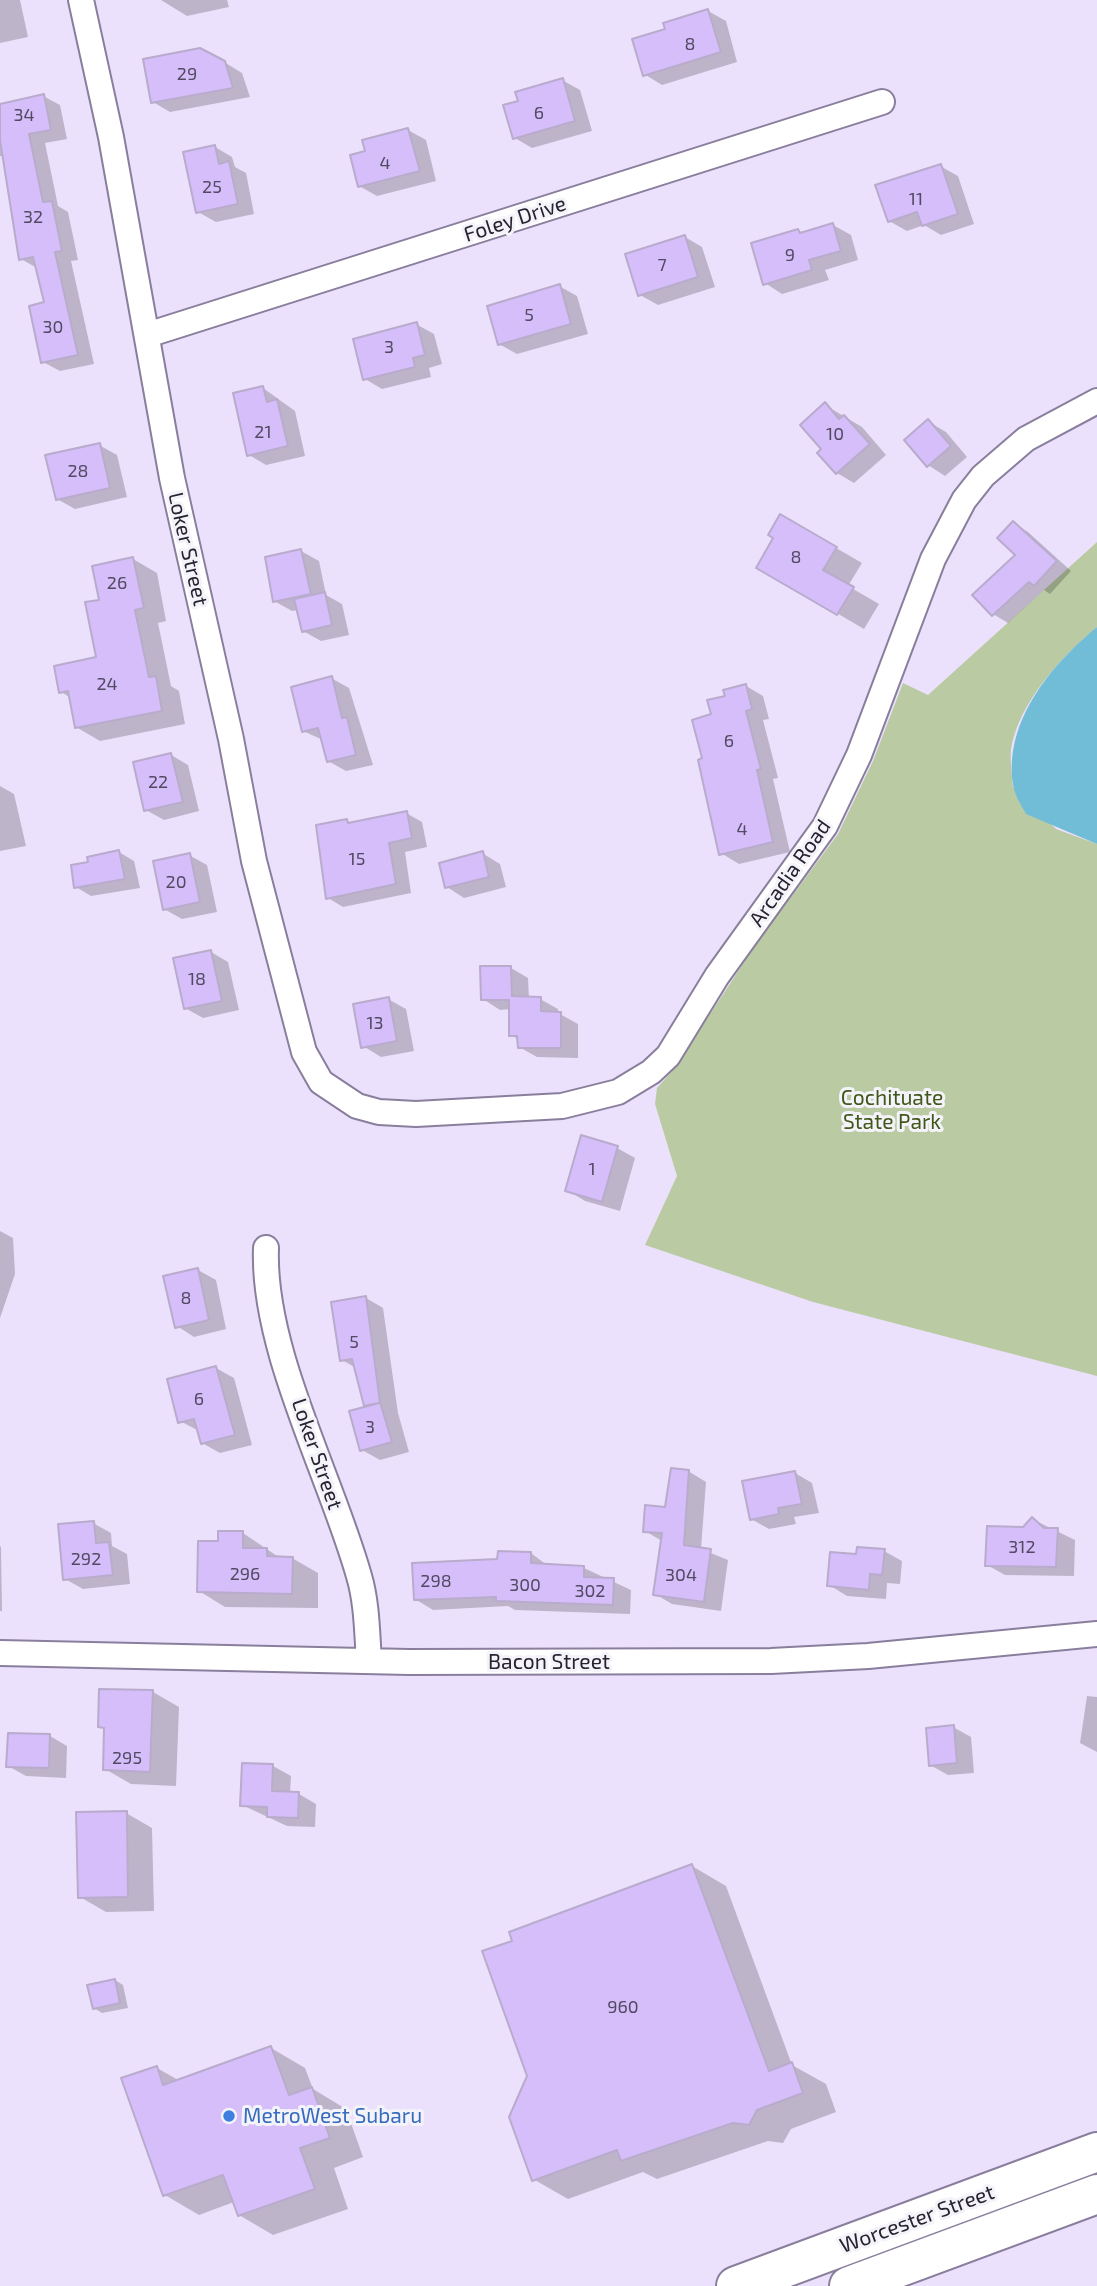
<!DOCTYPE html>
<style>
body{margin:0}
canvas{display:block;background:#ece1fd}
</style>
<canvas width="1097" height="2286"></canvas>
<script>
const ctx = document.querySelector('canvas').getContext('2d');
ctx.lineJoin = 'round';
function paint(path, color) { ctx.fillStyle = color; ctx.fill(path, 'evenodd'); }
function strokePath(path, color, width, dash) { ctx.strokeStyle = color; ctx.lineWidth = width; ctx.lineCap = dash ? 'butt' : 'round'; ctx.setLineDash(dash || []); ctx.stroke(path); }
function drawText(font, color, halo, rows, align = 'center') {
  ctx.font = font + ' "Exo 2",sans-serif'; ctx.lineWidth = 6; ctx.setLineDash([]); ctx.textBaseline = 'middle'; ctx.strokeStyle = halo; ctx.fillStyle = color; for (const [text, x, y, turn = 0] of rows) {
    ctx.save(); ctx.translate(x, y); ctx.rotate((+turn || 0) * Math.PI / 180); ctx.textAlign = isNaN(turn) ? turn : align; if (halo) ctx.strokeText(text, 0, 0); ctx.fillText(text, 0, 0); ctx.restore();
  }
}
paint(new Path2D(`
 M1097,542V627C1062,656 1019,702 1011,749C1010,761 1012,775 1013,787L1056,829L1097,844V1376L813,1302L645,1245L677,1176L655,1104L657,1088L674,1069L754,947L838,834L873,761L903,683L928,695Z`), '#bacba4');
paint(new Path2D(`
 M1097,627V844L1026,814C1021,805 1014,794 1013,784C1004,721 1051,665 1097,627Z`), '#71bdd8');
paint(new Path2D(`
 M0,0H20L28,37L0,43Z
 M161,0H227L229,7L187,16Z
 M708,11L726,21L737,62L662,85L644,74L667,31Z
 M224,62L242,73L250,97L170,112L153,102Z
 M562,80L580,90L592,131L532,148L515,138L520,102Z
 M43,96L60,105L67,139L45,143L58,206L68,212L78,260L71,261L94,364L60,371L43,362L47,304L37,268L21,259L11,210L15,209L4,156H0V105Z
 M408,130L426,140L436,181L377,196L359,186L367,152Z
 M215,147L232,157L235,167L246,173L254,214L216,222L198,212Z
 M940,166L958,176L974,224L941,235L924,225L907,231L889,221Z
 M833,225L851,235L858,260L825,270L829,280L782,294L765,283L798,231L803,234Z
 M685,237L702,247L715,287L658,305L640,295Z
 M559,286L577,296L588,334L517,354L499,344Z
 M416,324L434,334L442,364L429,368L431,377L382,389L365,379Z
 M263,388L295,411L305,456L266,465L249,455Z
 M825,405L862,427L886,455L854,483L837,473L824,449Z
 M929,422L946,432L967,457L945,476L928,465Z
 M99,445L117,455L127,497L75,509L57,499Z
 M781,516L862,563L848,586L879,604L864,629L758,567L775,537Z
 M1013,523L1028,532L1071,571L1050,594L1044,590L1008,623L993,614L1018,555Z
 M301,551L319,561L326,595L342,604L349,635L321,641L303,631L298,610L292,611L274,601Z
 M133,559L157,573L166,621L158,623L171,686L179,691L185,724L100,741L76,727L71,698L61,692L98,659L101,601Z
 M331,678L349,688L373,765L346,771L328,761L323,740L303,731Z
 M746,686L763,696L769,719L763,720L778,778L773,779L790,852L739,864L721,853L704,760L713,716L727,697Z
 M171,755L188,765L199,811L164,820L146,810Z
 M0,786L14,794L26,846L0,851Z
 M406,813L422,822L427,847L405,852L411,893L343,907L328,898L347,821L352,824Z
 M119,852L134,861L140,888L91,896L76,887L90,863Z
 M482,853L500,864L506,887L464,898L447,887Z
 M189,855L207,865L217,912L182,919L164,909Z
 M211,952L228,962L239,1010L203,1018L185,1008Z
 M511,968L528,978L529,998L540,999L558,1009V1013L578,1024V1058L537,1057L519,1047V1040L511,1035V1009L500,1010L483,999Z
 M388,999L406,1009L414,1051L381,1057L363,1046Z
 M617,1148L635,1158L620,1211L585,1201L567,1190Z
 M0,1231L13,1238L15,1274L0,1318Z
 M198,1270L216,1280L226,1329L194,1337L177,1326Z
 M366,1298L383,1308L398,1413L409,1452L380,1460L362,1450L370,1407L366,1405L356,1368L342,1360Z
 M216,1368L234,1378L252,1445L220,1453L202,1443L199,1431L180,1421Z
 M688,1471L706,1482L701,1549L728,1560L721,1611L672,1604L655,1594L662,1541L645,1531L667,1509Z
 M795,1473L812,1483L819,1513L794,1517L796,1524L769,1529L751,1519Z
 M1032,1519L1075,1540L1074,1576L1005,1575L987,1565Z
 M93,1523L111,1533L112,1546L127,1554L130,1584L83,1589L65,1579Z
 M243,1533L280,1558H292L318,1573V1608L225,1607L199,1591L220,1543Z
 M0,1546L1,1547L2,1611H0Z
 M884,1551L902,1561L900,1584L887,1583L886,1599L847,1596L829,1585L858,1556Z
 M531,1553L548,1566L584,1568L631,1590L630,1614L515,1610L508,1606L433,1610L415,1599L499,1561Z
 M153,1692L179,1707L176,1786L131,1784L105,1769L106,1730L99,1726Z
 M1087,1696L1097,1697V1752L1080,1743Z
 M953,1727L971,1737L974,1773L948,1775L930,1765Z
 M50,1736L67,1746L66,1778L26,1776L8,1766Z
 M273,1766L291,1776L290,1794H299L316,1804L315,1827L287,1826L242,1805Z
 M126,1813L152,1828L154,1911L106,1912L80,1897Z
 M692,1866L726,1886L792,2065L826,2084L836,2112L791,2129L783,2143L768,2141L657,2179L643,2172L568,2199L533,2179L529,2076L514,1942Z
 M115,1980L123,1985L128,2008L102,2013L94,2008Z
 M271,2048L305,2068L313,2089L346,2109L363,2157L334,2168L348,2209L273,2235L239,2215L234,2202L199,2215L165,2195L157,2068L180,2081Z`), '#0003');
const building = new Path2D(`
 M708,9L721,52L643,76L632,39L665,29L663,23Z
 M200,48L225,61L233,88L151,103L143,59Z
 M563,78L575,121L513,139L503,105L518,101L515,92Z
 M44,94L51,130L29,134L43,202L52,201L62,251L55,252L78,355L41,363L29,306L44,302L33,257L19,260L0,140V104Z
 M408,128L420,171L358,187L350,155L365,151L362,140Z
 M215,145L219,164L229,161L238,204L196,213L183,152Z
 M941,164L958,214L922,226L917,212L888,222L875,185Z
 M833,223L841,251L809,260L812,270L763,285L751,243L798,229L800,233Z
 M685,235L698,277L638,296L625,254Z
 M560,284L571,324L498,345L487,306Z
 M417,322L425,355L413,358L415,367L363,380L353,339Z
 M263,386L267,402L277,399L288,446L247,456L233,393Z
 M825,402L839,419L844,415L870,444L836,474L817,453L821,449L800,425Z
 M928,419L951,446L927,467L904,440Z
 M100,443L110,488L56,500L45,455Z
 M780,514L837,547L823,570L854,587L837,615L756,568L773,538L768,535Z
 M1013,521L1057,561L1034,586L1029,582L992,616L972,595L1015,555L997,538Z
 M301,549L311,594L273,602L265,557Z
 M133,557L144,608L135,610L149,677L156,676L162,711L75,728L68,691L59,693L54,666L96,657L85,602L99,600L92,566Z
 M325,592L332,625L302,632L294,599Z
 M332,676L342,718L347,717L356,755L327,762L318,728L302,732L291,687Z
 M746,684L752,709L746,711L761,769L757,770L773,842L719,855L698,760L702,758L692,720L711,714L707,700L725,696L723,690Z
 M171,753L183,802L144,811L133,762Z
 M407,811L412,838L389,843L396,884L326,899L316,825L347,819L348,823Z
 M119,850L125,879L74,888L71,865L88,862L87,857Z
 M483,851L489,877L445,888L439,863Z
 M190,853L200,902L163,910L153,861Z
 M211,950L222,1001L184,1009L173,958Z
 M480,966H511L512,996L541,997V1011L561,1012V1048H518L517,1036H509V1000H481Z
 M389,997L397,1041L361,1048L353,1004Z
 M581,1135L618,1146L602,1202L565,1191Z
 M198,1268L209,1320L175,1328L163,1276Z
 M366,1296L380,1402L392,1442L360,1451L349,1411L379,1403L364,1406L352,1359L340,1361L331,1302Z
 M216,1366L235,1435L201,1444L194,1419L178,1423L167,1379Z
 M671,1468L689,1470L684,1545L711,1549L704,1602L653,1595L662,1533L643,1532L645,1505L665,1507Z
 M795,1471L802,1504L778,1508L779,1514L750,1520L742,1481Z
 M1032,1517L1044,1528H1058L1056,1567L985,1566L987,1526L1023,1527Z
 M94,1521L96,1543L109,1542L113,1575L63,1580L58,1524Z
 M218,1531H243V1548H267V1556L293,1557L292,1594L197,1592L198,1541H218Z
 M857,1547L885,1549L882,1575L870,1574L869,1590L827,1586L830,1552L856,1554Z
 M498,1551L531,1552V1563L584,1566V1577L614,1578L613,1605L496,1601V1597L414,1600L412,1563L497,1559Z
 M99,1689L153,1690L150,1772L103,1770L104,1728L98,1727Z
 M954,1725L957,1763L929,1766L926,1728Z
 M8,1733L50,1734L49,1768L6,1767Z
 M242,1763L273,1764L272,1791L299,1792L298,1818L267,1817V1807L240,1806Z
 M127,1811L128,1897L78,1898L76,1812Z
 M692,1864L769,2071L792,2062L803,2093L757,2110L749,2125L733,2123L621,2161L617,2150L532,2181L509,2117L527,2076L482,1951L512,1941L509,1932Z
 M115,1979L120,2003L93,2009L87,1985Z
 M271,2046L289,2095L312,2087L330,2138L300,2148L315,2189L238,2216L223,2175L163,2196L121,2078L157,2066L163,2085Z`);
paint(building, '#d5bef9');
strokePath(building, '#b8abcc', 2);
const street = new Path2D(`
 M81,0L111,137L172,478L231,739L254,861L304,1052L321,1082L357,1106L379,1112L416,1114L562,1106L618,1092L651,1072L668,1056L717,976L825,826L859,755L933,559L964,500L983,476L1026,439L1097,401
 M147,335L882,102
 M266,1248C262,1350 331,1476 359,1576C367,1603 367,1633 369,1661
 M0,1653L409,1662L771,1661L868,1656L1097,1634`);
const highway = new Path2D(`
 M736,2286L1097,2152
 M849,2286L1097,2194`);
strokePath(street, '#8a7e9d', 28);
strokePath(highway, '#8a7e9d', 42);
strokePath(street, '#fff', 24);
strokePath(highway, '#fff', 38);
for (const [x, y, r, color] of [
 [229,2116,7,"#3f7fe0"]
]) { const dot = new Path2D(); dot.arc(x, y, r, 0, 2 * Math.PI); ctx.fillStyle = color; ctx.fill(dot); strokePath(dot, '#f5f3fa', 2.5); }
drawText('18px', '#524962', null, [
 ["8",690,44],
 ["29",187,74],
 ["6",539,113],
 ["34",24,115],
 ["4",385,163],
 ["25",212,187],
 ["11",916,199],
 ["32",33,217],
 ["9",790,255],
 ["7",662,265],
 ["5",529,315],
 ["30",53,327],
 ["3",389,347],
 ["21",263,432],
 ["10",835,434],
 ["28",78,471],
 ["8",796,557],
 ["26",117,583],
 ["24",107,684],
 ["6",729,741],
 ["22",158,782],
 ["4",742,829],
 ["15",357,859],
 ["20",176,882],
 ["18",197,979],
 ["13",375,1023],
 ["1",592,1169],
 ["8",186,1298],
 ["5",354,1342],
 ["6",199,1399],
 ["3",370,1427],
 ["312",1022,1547],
 ["292",86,1559],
 ["296",245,1574],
 ["304",681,1575],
 ["298",436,1581],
 ["300",525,1585],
 ["302",590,1591],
 ["295",127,1758],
 ["960",623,2007]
]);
drawText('21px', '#27222f', '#f5f3fa', [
 ["Foley Drive",515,219,-18],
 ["Loker Street",188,549,77],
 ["Arcadia Road",790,873,-55],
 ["Loker Street",317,1454,71],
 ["Bacon Street",549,1662],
 ["Worcester Street",917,2219,-20]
]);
drawText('21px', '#415718', '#f5f3fa', [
 ["Cochituate",892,1098],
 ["State Park",892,1122]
]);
drawText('21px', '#366cbe', '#f5f3fa', [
 ["MetroWest Subaru",243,2116]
], 'left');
</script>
